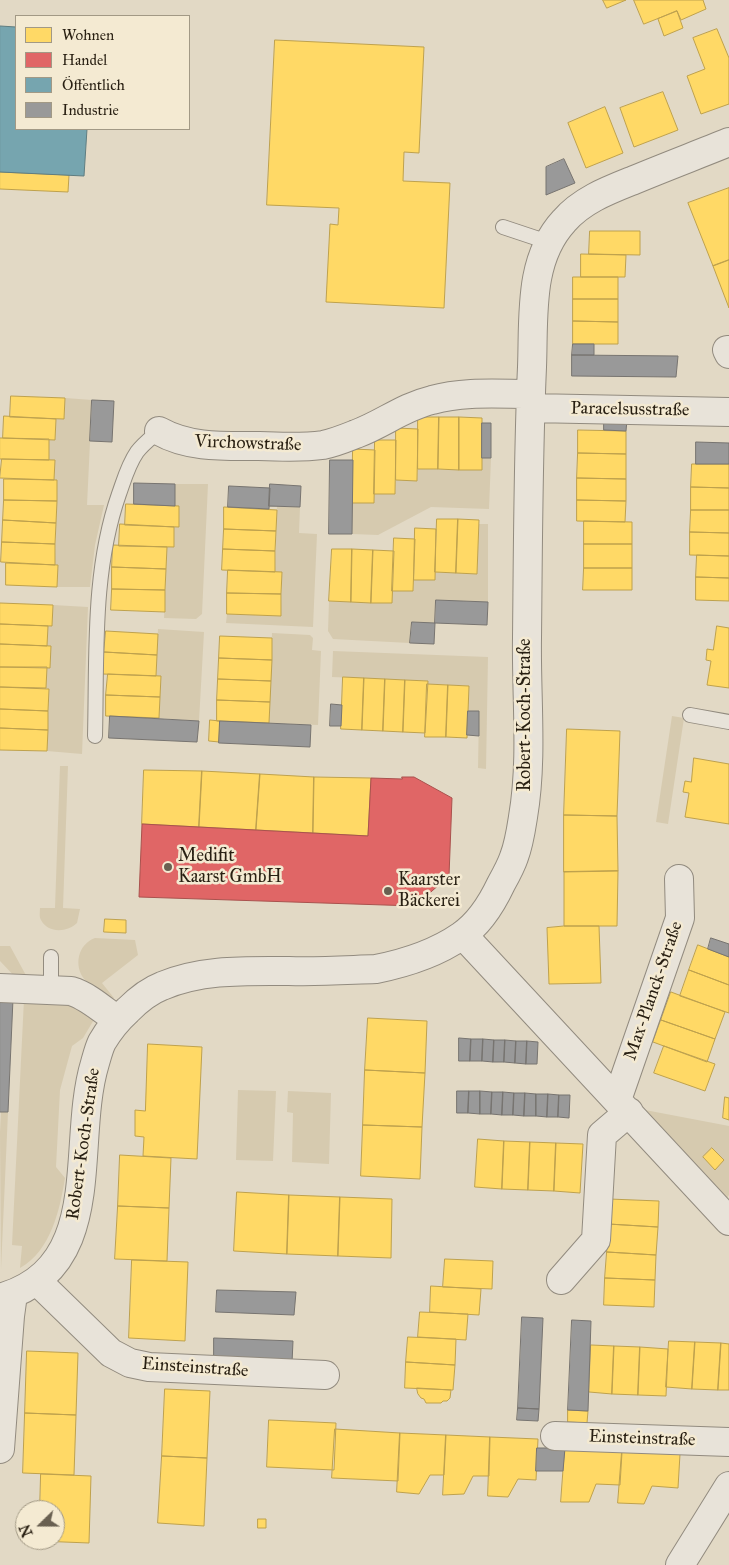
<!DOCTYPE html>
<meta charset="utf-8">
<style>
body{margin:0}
#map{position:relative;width:729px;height:1565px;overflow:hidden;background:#e2d9c5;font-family:"IM FELL Great Primer",serif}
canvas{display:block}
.legend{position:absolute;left:15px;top:15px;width:175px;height:115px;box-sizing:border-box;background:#f4ead2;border:1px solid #a29985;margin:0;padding:6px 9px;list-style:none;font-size:15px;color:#281f12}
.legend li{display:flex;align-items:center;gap:10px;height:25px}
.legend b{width:25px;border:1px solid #a29985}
.north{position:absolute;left:15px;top:1500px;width:50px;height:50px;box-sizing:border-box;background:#f4ead2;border:1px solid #a29985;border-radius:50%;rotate:248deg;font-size:14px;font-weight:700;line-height:20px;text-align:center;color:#281f12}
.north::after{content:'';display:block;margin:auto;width:18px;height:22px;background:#696051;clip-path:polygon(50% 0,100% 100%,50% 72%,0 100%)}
</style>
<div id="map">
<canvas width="729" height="1565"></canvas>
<ul class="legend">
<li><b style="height:14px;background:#ffd966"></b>Wohnen</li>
<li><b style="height:14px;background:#e06666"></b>Handel</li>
<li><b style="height:14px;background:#76a5af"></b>Öffentlich</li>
<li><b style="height:14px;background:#999"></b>Industrie</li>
</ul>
<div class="north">N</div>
</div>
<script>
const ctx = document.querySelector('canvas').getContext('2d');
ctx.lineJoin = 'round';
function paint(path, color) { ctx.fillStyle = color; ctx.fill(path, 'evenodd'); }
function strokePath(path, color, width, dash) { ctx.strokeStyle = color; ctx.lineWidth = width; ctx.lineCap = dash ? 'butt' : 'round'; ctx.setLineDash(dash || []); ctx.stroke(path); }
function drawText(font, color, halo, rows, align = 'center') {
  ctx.font = font + ' "IM FELL Great Primer",serif'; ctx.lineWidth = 5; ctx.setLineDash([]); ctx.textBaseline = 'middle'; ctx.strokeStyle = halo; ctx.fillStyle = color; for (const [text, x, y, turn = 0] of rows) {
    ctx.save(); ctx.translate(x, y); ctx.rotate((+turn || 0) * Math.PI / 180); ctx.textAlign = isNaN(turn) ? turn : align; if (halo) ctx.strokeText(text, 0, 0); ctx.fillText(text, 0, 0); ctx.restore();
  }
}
paint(new Path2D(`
 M65,398L92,400L87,505H104L95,545L90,587H57L58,565H55L57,481L54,480L55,460H49V439H55L56,419H64Z
 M482,458H491L489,509L431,507L378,535L352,534V503H374V494H395L396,480H417L418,469L482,470Z
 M175,484H208L202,614L196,619L164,618L167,547H174V527L179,526V507L175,506Z
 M277,506L300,507L299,533L317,534L313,627L226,623L227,614L281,616L282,572H275Z
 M479,524H488V602L436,600L435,623L412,622L410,643L333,639L328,631L329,601L392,603V591H413L414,580H435V572L477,574Z
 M53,605L88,607L82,754L47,751L49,689L46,688L47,667H50L51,646H47L48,626H52Z
 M158,629L204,632L199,721L159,718L161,676H156Z
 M272,633L310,635L313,638L312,650L321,651L318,725L269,723Z
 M333,651L488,657L486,769L478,768L479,712L468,711L469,686L427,684V681L332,677Z
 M672,716L684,718L668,824L656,822Z
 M60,766H68L63,908L80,909L77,923C68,932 48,934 41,920C39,917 40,912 40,908H55Z
 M95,938L135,940L138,955L102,983L114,998L109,1002C101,995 91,989 85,980C73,966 78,944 95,938Z
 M0,946H10L28,979L18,980L0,961Z
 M24,999L69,1001L95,1018L83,1038L72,1046L60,1090L56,1167L65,1178C60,1209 51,1251 20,1268L22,1246L12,1245Z
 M238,1090L276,1091L273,1161L236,1160Z
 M288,1091L331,1093L329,1164L292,1162L293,1113L287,1112Z
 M645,1110L729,1126V1195L726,1199Z
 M1,1112H8L1,1269L0,1132Z`), '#d6caaf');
const homes = new Path2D(`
 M603,0H626L607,8Z
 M634,0H703L706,9L681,20L677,11L644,24Z
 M677,11L683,28L664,36L658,19Z
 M717,29L729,58V104L701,114L687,76L705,69L693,38Z
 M275,40L424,47L419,153L404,152L403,181L450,183L444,308L326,302L330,224L338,225L339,208L267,205Z
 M663,92L678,130L634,147L620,108Z
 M605,107L623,153L586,168L568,123Z
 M0,172L69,175L68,192L0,189Z
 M729,188V260L713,266L688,203Z
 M590,231H640V255L589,254Z
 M581,254L626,255L625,277H581Z
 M729,260V308L713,266Z
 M573,277H618V299H573Z
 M573,299H618V322L573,321Z
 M573,321L618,322V344H573Z
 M11,396L65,398L64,419L10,417Z
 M4,416L56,419L55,440L3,438Z
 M418,417H439L438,469H418Z
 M439,417H459V470L438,469Z
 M459,417L482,418V470H459Z
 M396,428L418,429L417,481L396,480Z
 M578,430L626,431V454L578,453Z
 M0,438L49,439V460L0,459Z
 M375,440H396L395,494H374Z
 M353,449L375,450L374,503H352Z
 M578,453L626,454V479L577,478Z
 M2,459L55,460L54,480L0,478Z
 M692,464H729V488L691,487Z
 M577,478L626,479V501L577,500Z
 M4,479L57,480V501L4,500Z
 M691,487L729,488V510H691Z
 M4,500L57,501L56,523L3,520Z
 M577,500L626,501L625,522L577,521Z
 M126,504L179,506V527L125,525Z
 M224,507L277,510L276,531L224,529Z
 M691,510H729V533L690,532Z
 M437,519H458L456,573L435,572Z
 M458,519L479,520L477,574L456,573Z
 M3,520L56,523L55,544L2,542Z
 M584,521L632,522V544H584Z
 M120,524L174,527V547L119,546Z
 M415,528L436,529L435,580H414Z
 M224,529L276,531L275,551L223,549Z
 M690,532L729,533V556L690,555Z
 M394,538L415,539L413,591H392Z
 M2,542L55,544V565L1,562Z
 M584,544H632V568H584Z
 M113,545L167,547L166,569L112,567Z
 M223,549L275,551V572L222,570Z
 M332,549H352L351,602L329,601Z
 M352,549L373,550L371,603L351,602Z
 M373,550L394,551L392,603H371Z
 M697,555L729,556V578L696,577Z
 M6,563L58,565L57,587L6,585Z
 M112,567L166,569L165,590L112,589Z
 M584,568H632V590H583Z
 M228,570L282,572L281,594L227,593Z
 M696,577L729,578V601L696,600Z
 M112,589L165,590V612L111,610Z
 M227,593L281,594V616L227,614Z
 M0,603L53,605L52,626L0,624Z
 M0,624L48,626L47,646L0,644Z
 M717,626L729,628V688L707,685L711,661L706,660L707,649L713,650Z
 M106,631L158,634L157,655L104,652Z
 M220,636L272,638V660L219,658Z
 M0,644L51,646L50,668L0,667Z
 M104,652L157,655L156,676L103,674Z
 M219,658L272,660L271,681L218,679Z
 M0,667H47L46,688L0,687Z
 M108,674L161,676L160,697L106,695Z
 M343,677L364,678L362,730L341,729Z
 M364,678L385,679L383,731L362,730Z
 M218,679L271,681L270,702L217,700Z
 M385,679L405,680L403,732L383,731Z
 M405,680L428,681L425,733L403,732Z
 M427,684L448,685L446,737H425Z
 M448,685L469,686L467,738L446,737Z
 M0,687L49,689L48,711L0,709Z
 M106,695L160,697L159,718L106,716Z
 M217,700L270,702L269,723L217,721Z
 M0,709L48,711V730L0,728Z
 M210,720L220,721L219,742L209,741Z
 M0,728L48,730L47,751L0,750Z
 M567,729L620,731L617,816L564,815Z
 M694,758L729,764V824L685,817L689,793L683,792L685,781L691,782Z
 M144,770L202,771L199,827L142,824Z
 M202,771L260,774L256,830L199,827Z
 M260,774L314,777L313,833L256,830Z
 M314,777L371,778L368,836L313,833Z
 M564,815L617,816L618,871L564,872Z
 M618,871L617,926H564V872Z
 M105,919L126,920V933L104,932Z
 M564,926H599L601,983L549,984L547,928Z
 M698,945L729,957V985L689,970Z
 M689,970L729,985V1013L680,996Z
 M671,992L725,1012L715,1039L661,1020Z
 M368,1018L427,1021L425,1073L365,1070Z
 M661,1020L715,1039L707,1062L653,1042Z
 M148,1044L202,1047L197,1159L143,1156L144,1137L135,1136V1110L145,1111Z
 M664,1046L715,1064L705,1091L654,1073Z
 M365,1070L425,1073L422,1127L363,1125Z
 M725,1097L729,1098V1120L723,1118Z
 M363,1125L422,1127L420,1179L361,1176Z
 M478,1139L504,1141L502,1189L475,1187Z
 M504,1141L530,1142L528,1190L502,1189Z
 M530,1142L556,1143L554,1191L528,1190Z
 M556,1143L583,1144L580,1193L554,1191Z
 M712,1148L724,1160L715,1170L703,1157Z
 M120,1155L171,1158L169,1208L118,1206Z
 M237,1192L289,1195L287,1254L234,1251Z
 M289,1195L340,1197L338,1256L287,1254Z
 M340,1197L392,1199L391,1258L338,1256Z
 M609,1199L659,1201L658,1227L608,1224Z
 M118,1206L169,1208L167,1261L115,1259Z
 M608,1224L658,1227L656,1255L607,1252Z
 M607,1252L656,1255L655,1280L605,1278Z
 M445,1259L493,1261L492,1289L443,1287Z
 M132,1260L188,1262L185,1341L129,1338Z
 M605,1278L655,1280L654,1307L604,1305Z
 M431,1286L481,1289L479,1315L430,1312Z
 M420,1312L468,1314L466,1340L418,1337Z
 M408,1337L456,1339L455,1365L406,1362Z
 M669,1341L695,1342L692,1389L666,1387Z
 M695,1342L721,1343L718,1390L692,1389Z
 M721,1343L729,1344V1390H718Z
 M591,1345L614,1346L612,1394L589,1392Z
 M614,1346L640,1347L638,1395L612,1394Z
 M640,1347L668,1349L666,1396L638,1395Z
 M27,1351L78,1353L76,1415L25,1413Z
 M406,1362L455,1365L453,1390L405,1388Z
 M417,1388L451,1390L450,1398L447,1401H443L441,1403H426L424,1399L421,1398L418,1394Z
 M165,1389L210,1391L207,1458L162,1456Z
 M568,1410L588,1411L587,1423L568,1422Z
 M25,1413L76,1415L74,1475L23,1473Z
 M269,1420L336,1423L334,1470L267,1467Z
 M335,1429L400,1433L398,1481L332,1478Z
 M400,1433L446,1435L444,1475H430L419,1494L397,1492Z
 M446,1435L490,1437L489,1476H473L464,1494L443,1495Z
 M490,1437L538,1439L536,1480L518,1479L508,1497L488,1496Z
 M565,1448L622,1452L620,1485L596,1484L589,1502H561Z
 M622,1452L680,1454L678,1488L652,1486L644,1504L618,1503Z
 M162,1456L207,1458L204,1526L158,1523Z
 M41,1474L91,1476L89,1543L39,1541V1540H55V1510H40Z
 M258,1519H266V1528H258Z`);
paint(homes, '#ffd966');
strokePath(homes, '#bea14d', 1);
const shops = new Path2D(`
 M402,777H414L452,798L449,876L415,906L139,897L142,824L368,836L371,778L402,779Z`);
paint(shops, '#e06666');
strokePath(shops, '#a9514d', 1);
const public = new Path2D(`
 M0,26L16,27V129H87L84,176L0,172Z`);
paint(public, '#76a5af');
strokePath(public, '#5f7d80', 1);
const industry = new Path2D(`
 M564,159L575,183L546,195V167Z
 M573,344H594V355H572Z
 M572,355L678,356L676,377L572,376Z
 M92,400L114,401L112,442L90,441Z
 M604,420H627L626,431L604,430Z
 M482,423H491V458H482Z
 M696,442L729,443V464H696Z
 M330,460H353L352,534H329Z
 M134,483L175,484V506L134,504Z
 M270,484L301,486L300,507L269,506Z
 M229,486L270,488L269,509L228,507Z
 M436,600L488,602L487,625L435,623Z
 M412,622L435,623L434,644L410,643Z
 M331,704L342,705L341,726H330Z
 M468,711H479V736L467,735Z
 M110,716L199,721L197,742L109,738Z
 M220,721L311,725L310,747L219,743Z
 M711,938L729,944V957L708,949Z
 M0,998L13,999L8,1112H0Z
 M459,1038L471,1039L470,1061H459Z
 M471,1039H483L482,1061H470Z
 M483,1039L494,1040L493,1062L482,1061Z
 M494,1040H505L504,1062H493Z
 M505,1040L516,1041L515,1063L504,1062Z
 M516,1041H527L526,1064L515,1063Z
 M527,1041L538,1042L537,1064H526Z
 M457,1091H469L468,1113H457Z
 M469,1091H480V1114L468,1113Z
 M480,1091L492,1092L491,1114H480Z
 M492,1092H503L502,1115L491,1114Z
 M503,1092L514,1093L513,1115H502Z
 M514,1093H525L524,1116L513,1115Z
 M525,1093L536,1094V1116H524Z
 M536,1094H548L547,1117L536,1116Z
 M548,1094L559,1095L558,1117H547Z
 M559,1095H570L569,1118L558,1117Z
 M217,1290L296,1292L294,1315L216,1312Z
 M522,1317L543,1318L539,1409L518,1408Z
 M572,1320L591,1321L588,1411L568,1410Z
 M214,1338L293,1341L292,1363L214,1361Z
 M518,1408L539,1409L538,1421L517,1420Z
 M537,1448H565L563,1471H536Z`);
paint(industry, '#999');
strokePath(industry, '#777470', 1);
const lane = new Path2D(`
 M503,227L548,242
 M690,715L729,722
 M95,736C97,656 92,571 119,494C124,480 128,465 137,452C143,444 151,438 159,431
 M51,957V990`);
const street = new Path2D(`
 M727,350L729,354
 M531,408L729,412
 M159,431C189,448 224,446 259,446C280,447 302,448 323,445C334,443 346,438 356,434C383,424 403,407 432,400C464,391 498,394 531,394
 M463,935L729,1221
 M0,988L71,991C88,996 103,1010 117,1020
 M617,1100L680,918L679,879
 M561,1280L596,1240L602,1135L629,1112
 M37,1281L111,1353L130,1363L149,1367L325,1375
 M0,1298C108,1267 70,1145 95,1063C97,1056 99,1048 102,1042C109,1030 118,1019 128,1010C138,1000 149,991 162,986C202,969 246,971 289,971C318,972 347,970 376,969C406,963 435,954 461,936C479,924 492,903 501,884C506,875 511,866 514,857C519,844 521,830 523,817C533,758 526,697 527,638C528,548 528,457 532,367C534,317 528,260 564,221C582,200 609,190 634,180C665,167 697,155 729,142
 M555,1436L729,1442
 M0,1449L10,1316L13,1294
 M680,1565L729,1486`);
strokePath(lane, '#928b7f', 16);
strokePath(street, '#928b7f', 30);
strokePath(lane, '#e8e3d9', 14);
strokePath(street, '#e8e3d9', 28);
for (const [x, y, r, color] of [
 [168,867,5,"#696051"],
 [388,891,5,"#696051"]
]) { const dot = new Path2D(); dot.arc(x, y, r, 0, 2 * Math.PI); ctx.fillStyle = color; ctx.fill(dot); strokePath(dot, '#f4ead2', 2); }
drawText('18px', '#281f12', '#f4ead2', [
 ["Paracelsusstraße",630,410,1],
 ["Virchowstraße",248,444,2],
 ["Robert-Koch-Straße",526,715,-90],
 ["Max-Planck-Straße",654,991,-71],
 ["Robert-Koch-Straße",84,1144,-82],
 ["Einsteinstraße",195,1368,4],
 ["Einsteinstraße",642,1439,2]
]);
drawText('18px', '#281f12', '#f4ead2', [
 ["Medifit",178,857],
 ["Kaarst GmbH",178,878],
 ["Kaarster",398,881],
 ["Bäckerei",398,902]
], 'left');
</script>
